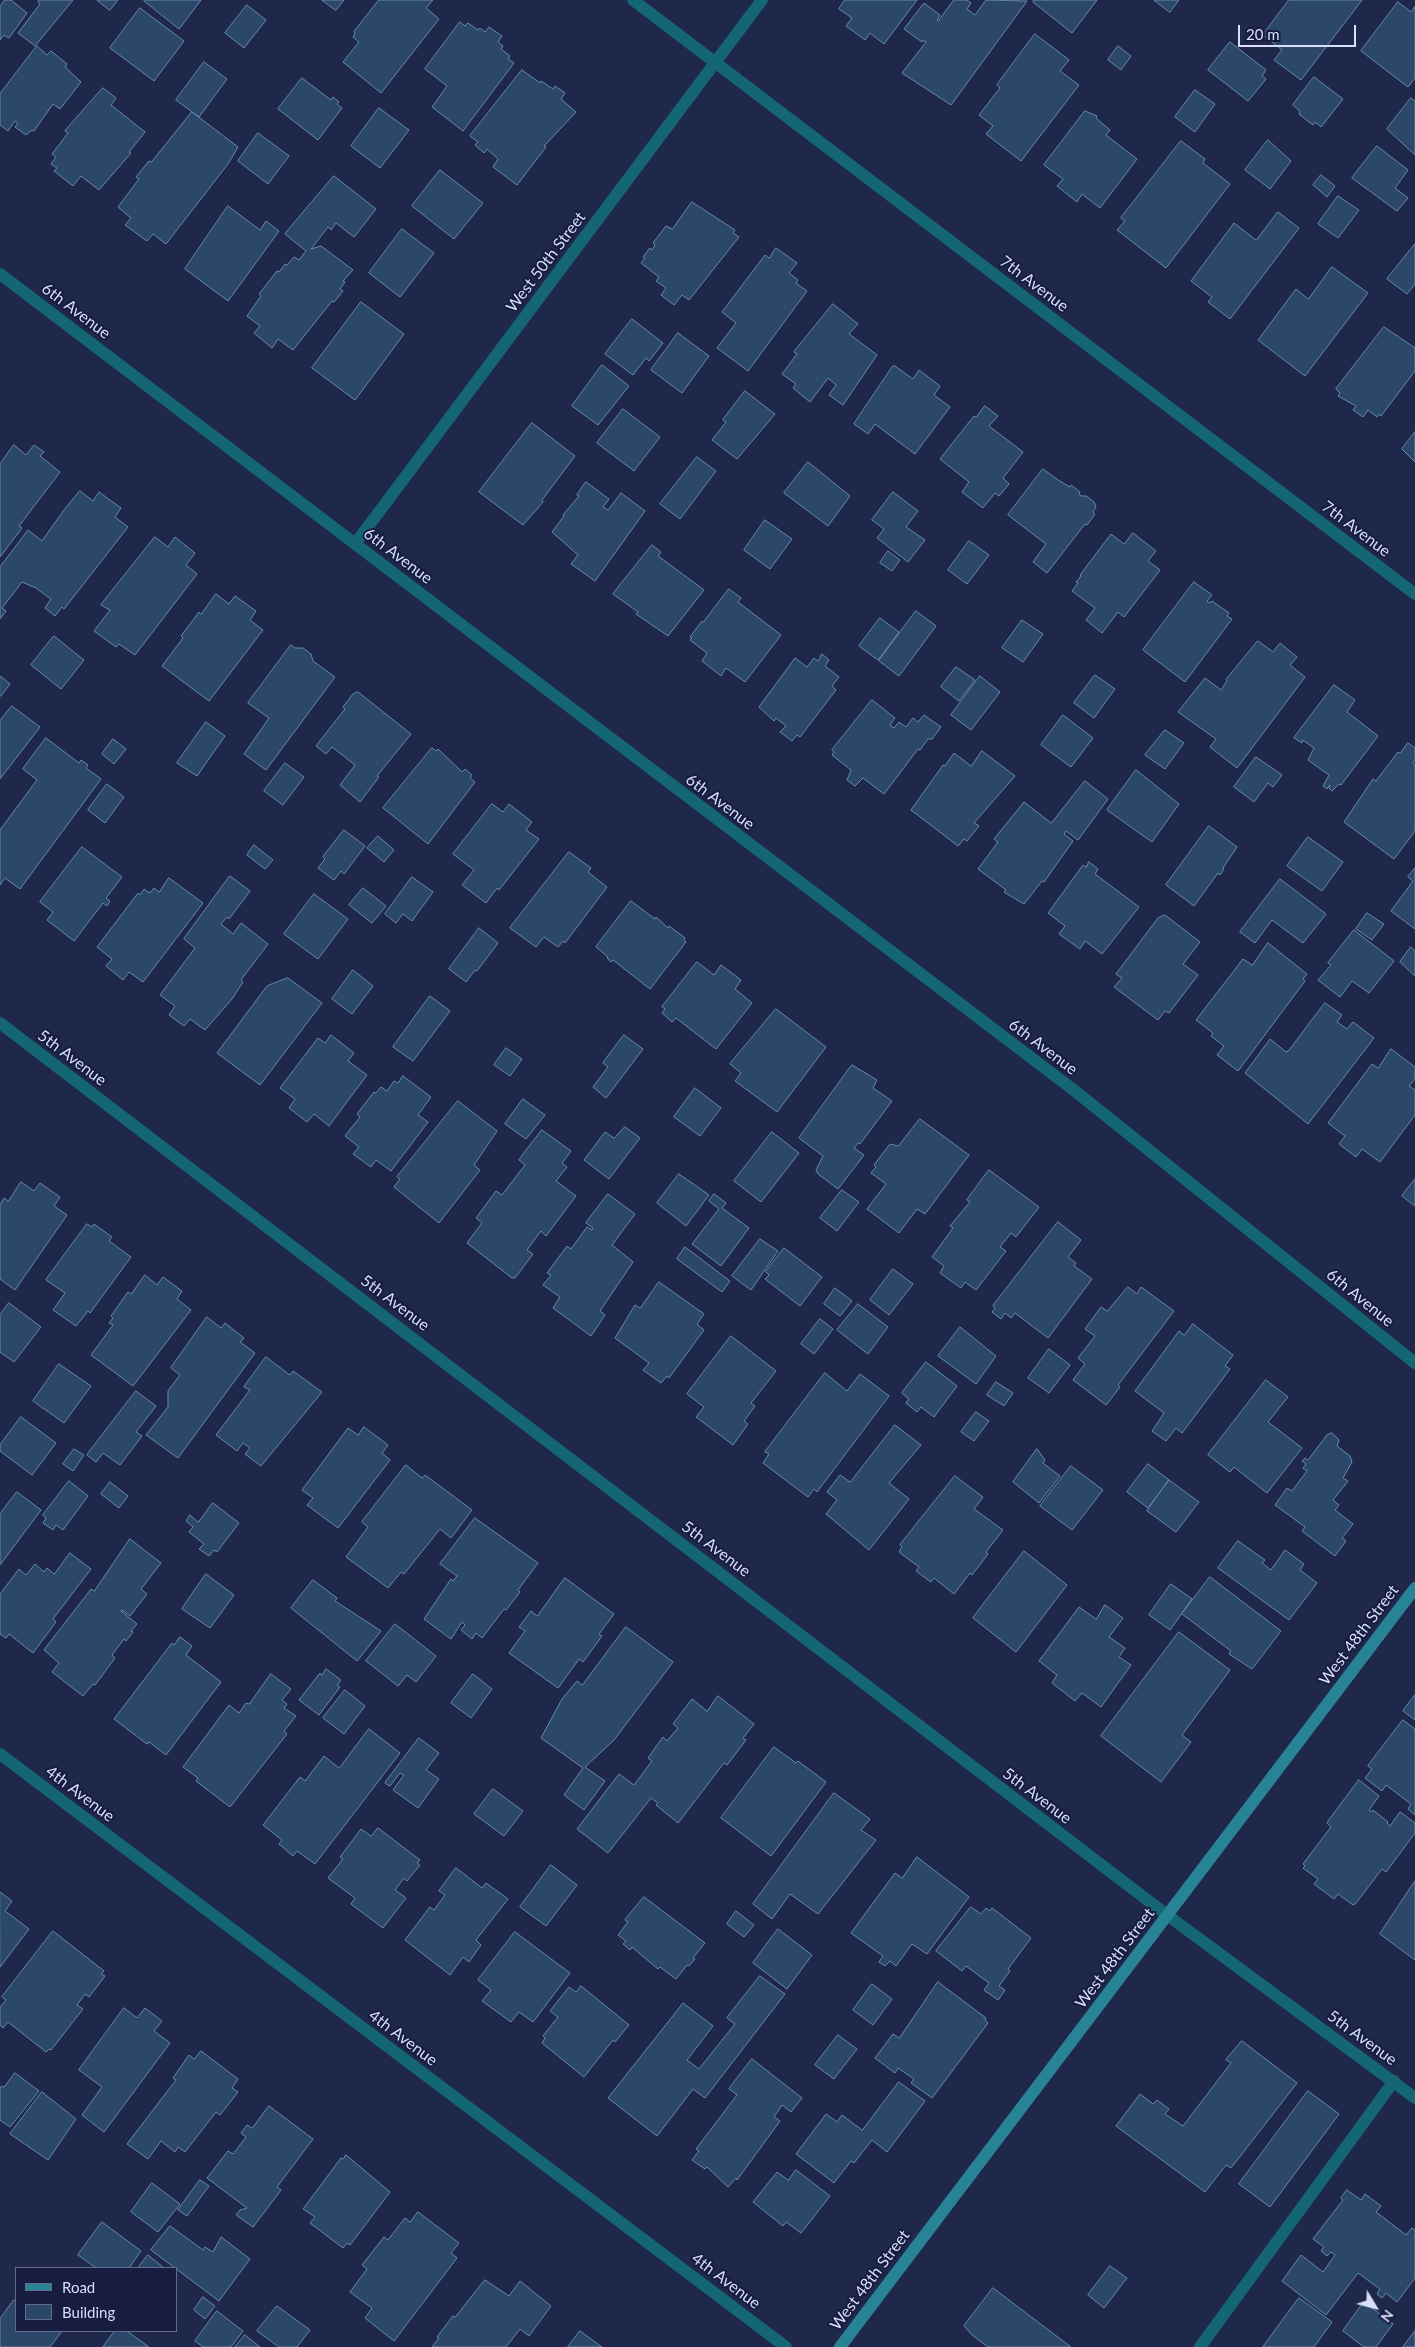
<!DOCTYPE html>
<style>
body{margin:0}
#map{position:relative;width:1415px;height:2347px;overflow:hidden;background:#1f274b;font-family:Lato,sans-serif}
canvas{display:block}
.legend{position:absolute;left:15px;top:2267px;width:162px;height:65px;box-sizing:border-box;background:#161d40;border:1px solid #646b8a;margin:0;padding:6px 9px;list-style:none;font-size:15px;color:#d8dff8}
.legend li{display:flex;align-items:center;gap:10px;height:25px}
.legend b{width:25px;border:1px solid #646b8a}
.north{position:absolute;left:1350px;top:2282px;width:50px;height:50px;-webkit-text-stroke:4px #161d40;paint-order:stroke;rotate:127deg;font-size:14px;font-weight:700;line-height:20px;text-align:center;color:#d8dff8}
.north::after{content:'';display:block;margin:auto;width:18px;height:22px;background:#d8dff8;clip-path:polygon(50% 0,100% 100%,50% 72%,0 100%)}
.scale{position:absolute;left:1238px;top:25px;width:118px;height:22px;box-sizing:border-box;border:2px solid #d8dff8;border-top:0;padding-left:6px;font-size:15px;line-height:18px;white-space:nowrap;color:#d8dff8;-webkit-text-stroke:4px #161d40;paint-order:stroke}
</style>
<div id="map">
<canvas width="1415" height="2347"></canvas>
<ul class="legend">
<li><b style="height:6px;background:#288495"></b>Road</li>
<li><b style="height:14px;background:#2b486a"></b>Building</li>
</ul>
<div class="north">N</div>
<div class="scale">20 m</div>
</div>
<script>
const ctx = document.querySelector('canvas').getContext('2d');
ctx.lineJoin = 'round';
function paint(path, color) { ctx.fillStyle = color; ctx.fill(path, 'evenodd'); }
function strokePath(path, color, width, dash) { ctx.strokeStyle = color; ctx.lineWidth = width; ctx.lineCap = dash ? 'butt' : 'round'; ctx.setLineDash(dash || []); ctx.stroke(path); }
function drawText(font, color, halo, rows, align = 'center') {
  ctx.font = font + ' Lato,sans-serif'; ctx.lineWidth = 4; ctx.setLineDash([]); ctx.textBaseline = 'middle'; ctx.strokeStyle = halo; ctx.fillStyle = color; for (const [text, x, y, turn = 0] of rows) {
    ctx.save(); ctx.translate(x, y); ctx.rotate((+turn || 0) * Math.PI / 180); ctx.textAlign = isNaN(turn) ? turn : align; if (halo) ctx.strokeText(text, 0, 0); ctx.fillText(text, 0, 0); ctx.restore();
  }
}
const building = new Path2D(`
 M5,0H11L27,13L9,38L4,35L0,40V7Z
 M39,0H73L35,46L18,33L40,4L38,2Z
 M97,0H118L110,10Z
 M145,0H201L179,29L144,1Z
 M322,0H344L336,10Z
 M379,0H433L426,8L439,19L381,93L343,62L359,42L353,37L355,33L354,32Z
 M845,0H917L884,44L870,33L865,40L846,26L852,18L839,9Z
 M954,0H967L971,3L967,9L975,15L986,0L1027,1L951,105L902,73L926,42L923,40L922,42L904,29L924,3L940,15L937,20L938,21Z
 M1034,0H1097L1072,33L1033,2Z
 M1154,0H1179L1170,12Z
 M1289,0H1362L1301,80L1274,60L1282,50L1263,35Z
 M1398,2L1411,12L1415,6V78L1408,87L1361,51Z
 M247,5L266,20L244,48L225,33Z
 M140,8L184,41L154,81L110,48Z
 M460,22L465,26L468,23L478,30L480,28L485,32L489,27L502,36L498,42L503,46L501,49L510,56L508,59L514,63L463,131L432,107L447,86L425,69Z
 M1035,34L1069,60L1060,71L1079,85L1021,161L986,134L993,126L979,115L1000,88L997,85Z
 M1230,42L1266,70L1262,76L1266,79L1248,101L1208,70Z
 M37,46L47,55L51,51L67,64L65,67L81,82L60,109L53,104L34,131L32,130L26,135L15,127L18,123L15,121L8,131L0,125V94Z
 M1118,46L1131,56L1121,70L1108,60Z
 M204,62L227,79L199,117L176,100Z
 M522,70L540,83L541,81L553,89L555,86L565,93L561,99L576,112L544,146L546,147L517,185L493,167L498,159L487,149L484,153L475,145L478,142L470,136Z
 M1314,77L1343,99L1321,127L1315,122L1313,125L1299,114L1300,111L1293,105Z
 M302,78L331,100L333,97L339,102L337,104L342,108L318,140L278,109Z
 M103,88L116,98L111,105L145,132L129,152L131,153L99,190L81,176L73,186L54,171L57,168L51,164L56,157L52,154L68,133L65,131Z
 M1195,90L1215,104L1195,132L1175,117Z
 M1411,98L1415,101V155L1387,129Z
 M379,108L409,130L380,168L351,146Z
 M1085,111L1097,116L1096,118L1110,130L1106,135L1137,159L1100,208L1082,194L1077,202L1057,186L1063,179L1044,165Z
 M192,112L238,147L228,164L166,244L153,234L147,241L125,225L131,218L118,207L139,179L136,177L149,161L151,162Z
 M258,133L289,156L268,184L238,161Z
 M1268,140L1291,161L1270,189L1245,170Z
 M1181,141L1205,159L1203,163L1230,184L1166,268L1117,230L1125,221L1121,218Z
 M1377,146L1408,170L1395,188L1408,198L1397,211L1352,178Z
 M440,170L483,203L454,239L412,206Z
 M1321,175L1335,186L1327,197L1313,185Z
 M334,176L376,209L354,237L336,223L331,230L328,227L311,249L321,246L353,270L343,281L345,282L340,289L343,291L334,302L332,301L293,350L278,339L272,348L254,333L260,326L247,316L261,296L259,294L277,271L279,272L285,264L287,265L294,257L299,260L306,251L285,234Z
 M1338,196L1359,210L1338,238L1318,224Z
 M692,202L735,230L733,233L739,237L689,300L682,295L674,305L661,295L666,288L656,281L659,277L641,263L645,258L643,257L650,248L652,250L655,245L653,243L666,226L672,229Z
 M228,206L260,230L266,221L279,231L228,301L185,269Z
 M1278,212L1299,228L1230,319L1208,302L1212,297L1191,281L1234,223L1256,240Z
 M402,229L434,253L400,297L369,273Z
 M1415,244V284L1407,294L1387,279Z
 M776,248L797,263L789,273L798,280L796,283L807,291L748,371L717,348L736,323L722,312L765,255L769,258Z
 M1332,267L1368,293L1305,376L1258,340L1296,289L1308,299Z
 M361,302L404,334L355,400L312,368Z
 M833,304L858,324L849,334L877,355L843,405L829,395L836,385L828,378L810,402L793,388L796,384L782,374L797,354L794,352Z
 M632,319L663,343L649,361L646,358L633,375L605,354Z
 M1384,327L1415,348V371L1381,416L1379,414L1377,417L1368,410L1363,417L1353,410L1356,406L1338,396L1340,393L1336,389Z
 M678,333L709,356L682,393L651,370Z
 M602,365L629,386L598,425L572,406Z
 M893,366H895L913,379L919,370L940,386L934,395L950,407L915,454L875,424L868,434L854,424Z
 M745,391L775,414L737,459L712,440L726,422L723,420Z
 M985,406L998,416L989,426L1023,452L1003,478L1009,484L999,496L995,493L983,508L962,492L969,482L940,459L974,416L976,417Z
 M623,409L660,437L634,471L597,443Z
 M532,423L575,456L542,500L543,502L523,525L479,492Z
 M1415,432V462L1402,449Z
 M14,445L26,455L34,445L44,452L40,456L60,472L19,526L22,528L0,557V464Z
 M697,457L716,471L680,519L660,504Z
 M808,462L850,496L828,526L784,493Z
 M1043,469L1058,480L1070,487L1071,485L1080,492L1079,494L1081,496H1086L1094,502L1096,507L1093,512L1095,514L1087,525L1085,524L1047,573L1033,562L1046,544L1008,515Z
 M586,482L609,499L603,507L608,510L621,493L645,511L595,581L571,564L578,555L552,532L564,516L563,515L579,496L577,495Z
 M80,491L93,501L99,492L121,508L115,517L128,527L64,609L62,607L55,616L45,608L51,599L36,588L22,582L2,608L6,611L0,619V567L28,530L42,541L64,510Z
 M893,492L918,511L906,527L925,540L908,562L877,538L884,529L872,520Z
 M765,520L792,539L770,569L744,550Z
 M1133,533L1156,551L1148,561L1160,570L1124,617L1118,612L1102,633L1086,620L1095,608L1072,591L1078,583L1076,582L1081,576L1080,575L1111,534L1124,544Z
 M155,537L168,547L175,537L195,553L186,565L197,574L135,655L119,644L116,647L94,631L110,610L101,605Z
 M969,541L989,555L967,584L948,570Z
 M652,545L661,552L658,556L704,590L668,636L636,614L638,612L613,594Z
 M888,551L900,560L892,571L880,563Z
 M1194,582L1212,595L1207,601L1210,603L1212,601L1229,613L1227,616L1232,619L1185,682L1143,650Z
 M729,589L741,598L738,602L781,635L745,682L726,668L721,676L702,661L707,653L690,640L692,638L690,637L702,621L703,622Z
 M216,594L229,604L235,596L256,611L250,620L263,630L209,701L162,666L183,638L181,636L199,612L201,614Z
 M916,611L936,626L899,676L879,661Z
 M880,618L899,632L878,660L859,646Z
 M1022,620L1043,634L1023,662L1002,648Z
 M54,636L84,660L61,689L31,665Z
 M1258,641L1273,652L1280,643L1297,657L1290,665L1305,677L1237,768L1210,747L1216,739L1178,712L1205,678L1221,690L1227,681L1226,680Z
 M291,645L295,648H303L311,654L313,661L335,677L266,770L244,754L269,718L248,703Z
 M822,654L829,660L825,666L839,677L832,686L836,690L800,737L797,735L792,741L780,732L786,726L776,718L774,721L759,707L795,658L807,667L814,658L818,661Z
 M956,667L975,680L959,701L941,687Z
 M1095,675L1115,689L1094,718L1074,703Z
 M0,676L10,684L1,696H0Z
 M980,676L1000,692L971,730L951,715Z
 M1334,685L1355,700L1347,712L1378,736L1341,785L1339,784L1332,791L1329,788L1330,785L1327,789L1323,786L1329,775L1308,760L1314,748L1303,740L1302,743L1294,738Z
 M358,692L411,734L377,776L379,777L360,802L340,785L355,765L332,747L326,754L316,746L345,709L343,707L353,694Z
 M872,700L895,718L890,725L894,728L899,722L906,727L913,718L918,722L924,715L941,727L932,739H928L920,750L918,749L884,794L863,778L855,786L847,780L851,770L832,755L834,752L832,750Z
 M12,706L40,727L0,779V721Z
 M1063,715L1093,738L1071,767L1041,745Z
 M206,722L225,736L197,776L177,763Z
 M1165,730L1184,743L1165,769L1145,755Z
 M46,738L79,763L81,760L88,765L86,768L101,779L20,889L5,878L0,885V830L37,780L23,769Z
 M113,739L126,749L114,764L102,754Z
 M1408,743L1415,748V760L1413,763L1415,765V831L1394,859L1344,822L1373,779L1376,781L1398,752L1400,753Z
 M432,748L436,751L438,749L462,772L465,769L472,775L470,778L475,782L428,844L383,808Z
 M982,751L1015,776L974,823L979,826L967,841L964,839L958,846L911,810L943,765L945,766L954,753L971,766Z
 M1256,757L1282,775L1273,787L1268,783L1254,802L1234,787Z
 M285,763L304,777L283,805L264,791Z
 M1136,770L1179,804L1152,842L1107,810Z
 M1085,781L1108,799L1078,840L1066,831L1064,834L1073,841L1044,882L1042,881L1024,904L1004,892L1006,890L978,869L998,842L994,839L1024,802L1051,823Z
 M107,784L124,797L105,823L88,810Z
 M492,804L503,812L509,804L532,822L526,830L539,839L499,890L497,888L486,903L462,885L474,870L453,854Z
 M1209,826L1237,847L1223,868L1224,869L1220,875L1218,873L1194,906L1166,885Z
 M344,830L365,846L344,874L341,871L334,880L318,868L325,859L323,857Z
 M378,836L394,850L384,862L367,848Z
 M1308,837L1343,862L1322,891L1287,866Z
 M254,845L273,860L265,869L247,855Z
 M82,847L122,877L106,898L110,901L107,906L103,903L74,941L47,920L53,912L40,902Z
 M569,852L591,868L588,872L607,887L565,943L563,941L558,947L544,937L536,947L510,928Z
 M1089,862L1098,869L1095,874L1139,907L1102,954L1085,941L1080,949L1059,934L1065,926L1048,913L1083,865L1086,867Z
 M1415,868V929L1391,911L1413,881L1408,877Z
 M230,876L250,891L229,919L227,917L221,924L233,934L241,923L268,944L241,980L243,982L232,999L205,1030L190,1019L184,1026L169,1015L175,1006L160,995L195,948L184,939Z
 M412,877L433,892L412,921L403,914L396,923L385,914Z
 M169,878L203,903L143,982L129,972L123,980L106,966L112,959L97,947L138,893L140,895L144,889L150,893L154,888L159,892Z
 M1280,879L1326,914L1303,943L1272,920L1255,943L1240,932Z
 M363,888L386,906L372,923L349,905Z
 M314,894L348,919L318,959L284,934Z
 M631,901L655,919L656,917L668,928L669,926L685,938L684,940L686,942L650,989L613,960L611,962L607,958L608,957L596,947Z
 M1367,913L1384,924L1372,940L1356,929Z
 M1165,915L1200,942L1183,964L1198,975L1169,1013L1165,1011L1158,1020L1114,987L1122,978L1116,974L1158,918Z
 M479,928L498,943L477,971L475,970L466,982L449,969Z
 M1354,930L1394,961L1369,993L1352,981L1340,997L1318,980L1331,965L1328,963Z
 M1268,943L1307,974L1303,979L1305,981L1238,1071L1217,1055L1224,1046L1211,1036L1213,1033L1196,1020L1243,959L1252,965Z
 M1411,947L1415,951V976L1400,962Z
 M697,962L714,975L721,965L741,980L735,989L752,1003L716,1049L676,1018L672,1022L662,1013L665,1009L662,1007Z
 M353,970L373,986L352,1014L332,999Z
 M288,978L322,1003L260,1085L217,1053L267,986Z
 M430,996L450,1011L413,1061L393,1047Z
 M1325,1003L1342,1015L1337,1022L1347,1029L1353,1022L1374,1038L1308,1124L1245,1073L1270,1039L1286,1052L1289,1050Z
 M776,1009L826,1047L777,1112L735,1081L741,1073L730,1064Z
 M331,1035L354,1053L348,1061L367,1075L329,1126L314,1114L307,1122L289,1108L295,1099L280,1088L318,1038L325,1043Z
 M624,1035L643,1049L606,1098L593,1087L608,1067L603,1063Z
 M506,1048L522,1059L510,1076L494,1065Z
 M1391,1049L1415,1067V1079L1409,1086L1415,1090V1115L1380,1162L1362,1149L1356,1157L1339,1144L1345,1136L1328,1123L1372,1064L1378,1068Z
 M852,1065L877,1080L873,1088L892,1101L860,1144L858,1143L854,1148L864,1155L838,1189L818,1174L816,1170L823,1156L799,1138Z
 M403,1076L431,1097L418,1115L428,1122L391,1171L376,1160L371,1167L353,1154L359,1147L345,1136L360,1117L357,1114L374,1092L376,1093L381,1087L387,1091L394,1081L398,1083Z
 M695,1088L721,1108L700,1136L674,1117Z
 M523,1099L545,1115L526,1139L505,1124Z
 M458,1101L497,1131L474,1165L480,1170L439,1223L394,1187L400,1179L397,1177Z
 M920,1119L969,1155L925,1214L917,1209L899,1233L867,1209L886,1184L871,1173L876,1167L874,1165L890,1144L898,1146Z
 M625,1127L640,1138L609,1179L584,1160L605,1132L614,1138Z
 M542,1130L571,1151L562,1163L567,1167L556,1181L576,1196L546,1236L541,1231L527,1250L533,1254L515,1278H512L467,1243L482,1223L476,1218L496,1191L502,1195L525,1165L519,1160Z
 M772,1132L799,1153L761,1202L734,1181Z
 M989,1170L1039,1207L1016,1237L1011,1233L1000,1247L1006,1251L976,1290L965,1282L961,1288L940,1273L944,1266L932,1257L953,1228L950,1226L970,1202L967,1200Z
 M679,1174L709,1195L686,1226L657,1203Z
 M1415,1179V1206L1402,1196Z
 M21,1182L34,1191L40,1183L60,1197L54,1206L67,1215L15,1290L0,1279V1205L4,1198L8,1201Z
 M842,1190L859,1202L837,1231L820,1218Z
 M608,1194L635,1214L612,1245L633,1262L600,1311L605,1315L591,1336L553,1308L560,1297L543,1285L551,1275L547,1273L567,1246L571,1249L587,1227L592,1230L593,1228L586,1223Z
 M714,1194L726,1203L722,1208L749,1228L721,1266L692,1244L719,1209L709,1201Z
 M1058,1222L1081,1240L1068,1257L1076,1263L1074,1266L1092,1279L1048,1338L1015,1313L1011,1318L1005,1313L1001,1319L992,1312L995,1308L993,1306Z
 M87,1224L92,1227L94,1224L112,1237L109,1241L131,1257L90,1313L88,1311L76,1326L53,1310L65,1293L46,1280Z
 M760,1239L778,1251L751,1290L732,1276Z
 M685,1247L730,1281L722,1292L677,1259Z
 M784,1248L822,1277L800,1306L765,1279L769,1275L766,1272Z
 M893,1269L913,1284L889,1315L870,1300Z
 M145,1275L157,1285L163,1277L182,1291L177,1299L191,1310L133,1386L91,1355L113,1325L109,1323L113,1318L111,1316L128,1292L131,1294Z
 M659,1282L704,1314L697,1324L704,1330L669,1378L667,1376L661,1383L643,1370L649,1363L615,1338L635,1305L640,1308Z
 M1128,1287L1137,1294L1141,1287L1174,1311L1118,1385L1120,1387L1106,1405L1073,1380L1085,1364L1078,1358L1095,1336L1085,1329L1101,1307L1107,1311Z
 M835,1288L852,1301L840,1316L824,1304Z
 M9,1303L41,1327L14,1362L0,1352V1315Z
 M858,1304L888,1327L868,1354L837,1330Z
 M207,1317L221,1328L225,1323L244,1338L240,1342L255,1353L178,1458L146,1435L168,1407V1391L180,1375L171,1368Z
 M820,1319L833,1329L814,1354L801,1344Z
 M1193,1324L1233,1355L1225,1366L1230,1369L1182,1433L1176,1428L1166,1441L1152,1431L1164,1413L1135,1391L1179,1331L1184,1335Z
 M960,1327L996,1356L976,1384L938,1356Z
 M731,1336L776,1371L751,1403L755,1406L744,1421L748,1424L733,1445L696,1417L704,1407L687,1394Z
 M1049,1349L1070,1365L1049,1393L1028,1378Z
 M266,1357L290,1375L293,1371L322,1392L261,1466L245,1454L250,1448L243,1443L237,1451L216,1435L250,1390L244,1387Z
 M926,1362L957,1386L934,1417L921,1407L917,1412L906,1403L909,1399L902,1393Z
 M59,1364L91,1386L64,1423L33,1401Z
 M825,1373L847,1391L860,1374L889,1396L817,1492L814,1489L808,1497L763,1463L769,1454L765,1452Z
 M1266,1380L1288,1397L1268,1422L1302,1448L1267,1493L1234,1467L1230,1472L1208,1455Z
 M996,1382L1013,1393L1004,1406L987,1395Z
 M136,1391L156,1406L136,1432L142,1436L120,1465L103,1453L96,1462L87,1455Z
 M976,1412L989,1421L974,1441L961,1432Z
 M21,1417L56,1443L32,1475L0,1451V1445Z
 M895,1425L921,1445L889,1483L909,1499L869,1550L826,1514L837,1500L827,1492L840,1475L850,1482Z
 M364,1427L388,1445L382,1453L390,1460L338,1528L307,1505L313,1498L302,1490L348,1428L358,1435Z
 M1332,1433L1339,1440L1337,1446L1350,1456L1352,1462L1343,1478L1348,1481L1333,1500L1339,1505L1335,1510L1353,1524L1342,1538L1346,1541L1335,1556L1302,1531L1305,1527L1275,1505L1287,1488L1292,1491L1307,1471L1303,1468L1306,1464L1302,1461L1305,1458L1308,1460L1327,1435Z
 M74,1449L84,1455L73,1471L63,1464Z
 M1037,1449L1045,1460L1043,1463L1060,1476L1039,1503L1013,1482Z
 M1148,1464L1169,1480L1148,1508L1127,1492Z
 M406,1465L422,1478L425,1475L472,1510L451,1538L440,1529L404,1574L401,1572L388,1588L346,1557L368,1527L362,1522Z
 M1071,1466L1103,1490L1072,1530L1040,1506Z
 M955,1476L983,1497L974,1509L1003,1530L986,1552L988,1554L972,1575L970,1573L954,1594L934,1578L931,1582L916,1571L919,1567L899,1552L902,1547L900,1545Z
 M1169,1480L1199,1502L1176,1532L1147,1511Z
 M69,1481L88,1496L63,1530L56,1525L53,1530L43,1523L46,1518L43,1515Z
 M110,1482L128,1496L119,1508L101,1494Z
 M17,1492L41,1510L0,1565V1514Z
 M213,1503L239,1523L217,1552L214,1550L209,1556L199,1549L204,1544L189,1532L193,1527L186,1521L190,1515L198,1522Z
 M475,1518L538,1563L518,1590L520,1592L506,1610L504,1609L482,1638L476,1633L472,1639L461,1630L465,1625L462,1622L451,1639L424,1619L451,1579L453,1581L457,1576L440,1564Z
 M130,1539L161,1563L141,1589L147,1594L130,1616L122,1610L121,1611L137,1624L131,1631L133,1632L126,1641L124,1639L112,1655L115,1658L95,1685L93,1684L83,1696L52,1672L59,1663L44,1650L91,1589L94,1591Z
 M1238,1541L1265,1560L1262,1563L1271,1570L1285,1550L1304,1564L1300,1570L1317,1583L1289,1620L1218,1568Z
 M1024,1551L1067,1585L1016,1652L973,1618Z
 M70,1553L91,1569L53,1619L56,1622L33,1653L9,1634L6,1638L0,1634V1594L19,1569L26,1575L35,1564L44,1572L47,1568L54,1574Z
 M206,1574L234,1595L210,1628L182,1609Z
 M1210,1577L1281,1631L1252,1669L1229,1654L1231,1651L1182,1614Z
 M565,1578L614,1614L599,1634L602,1636L583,1662L579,1659L558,1688L509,1653L525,1631L519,1627L531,1611L537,1616Z
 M313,1580L337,1598L335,1601L381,1631L357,1661L291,1608Z
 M1171,1584L1192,1599L1170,1630L1149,1615Z
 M1105,1605L1123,1618L1109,1637L1125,1648L1119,1657L1131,1665L1101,1707L1082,1693L1075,1701L1052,1683L1057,1675L1039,1661L1079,1607L1096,1619Z
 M395,1624L436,1656L416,1682L407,1675L398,1686L366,1661Z
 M626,1627L673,1662L614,1740L585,1767L605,1781L584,1810L564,1795L583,1768L541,1738L562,1699L577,1681L582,1685Z
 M1179,1632L1230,1670L1182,1735L1191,1742L1161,1782L1101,1736Z
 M180,1637L192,1646L186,1655L221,1682L166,1755L149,1742L147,1744L114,1719L172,1643L174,1645Z
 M326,1669L341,1680L337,1685L340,1687L319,1715L299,1700L320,1673L322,1675Z
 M271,1674L291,1689L282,1700L287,1704L284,1708L296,1716L284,1731L287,1734L230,1807L196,1781L198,1778L183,1767L229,1705L239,1713L246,1703L249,1704Z
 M473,1674L492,1689L471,1718L451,1703Z
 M345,1690L365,1706L344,1734L323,1718Z
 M1415,1695V1720L1403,1711Z
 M718,1696L754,1724L743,1738L746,1740L727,1765L724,1763L678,1823L656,1805L658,1803L651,1798L608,1853L577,1829L619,1774L634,1785L652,1761L648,1758L663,1737L667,1741L678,1728L673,1724L692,1699L707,1711Z
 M1403,1720L1415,1729V1815L1408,1809L1411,1804L1386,1785L1382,1791L1365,1778L1372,1769L1368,1766Z
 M369,1729L400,1753L315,1864L297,1851L293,1856L279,1844L282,1840L263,1825L300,1777L305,1781L324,1756L339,1768Z
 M419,1738L439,1753L426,1770L439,1779L418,1808L393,1790L404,1775L400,1773L390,1786L385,1783Z
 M774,1747L796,1763L798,1761L826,1782L771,1856L721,1818Z
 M1359,1780L1379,1796L1369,1810L1372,1812L1373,1810L1388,1822L1387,1823L1390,1826L1400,1812L1415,1823V1833L1386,1872L1382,1869L1356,1903L1353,1905L1338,1894L1334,1899L1314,1884L1318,1879L1303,1868L1305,1866L1303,1864L1331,1827L1327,1823Z
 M493,1789L523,1811L504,1836L474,1814Z
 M834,1793L870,1819L861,1830L876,1840L818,1914L790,1894L772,1919L753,1904Z
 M378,1828L420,1860L417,1863L420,1865L407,1881L404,1878L395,1890L406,1898L383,1928L351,1904L355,1898L328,1878L343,1859L340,1857L361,1829L371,1836Z
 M917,1857L969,1897L927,1954L912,1944L896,1966L890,1961L885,1966L879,1962L883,1956L851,1933L895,1873L902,1878Z
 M551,1865L577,1885L546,1926L520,1907Z
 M456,1868L482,1888L486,1883L508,1899L476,1940L481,1945L469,1962L463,1957L450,1975L405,1940L430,1907L434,1910L445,1895L439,1891Z
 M1415,1881V1960L1380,1934Z
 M0,1892L12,1901L5,1911L29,1929L0,1967Z
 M644,1897L705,1943L693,1958L695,1959L689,1966L687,1965L676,1979L660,1967L658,1969L632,1947L630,1950L623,1944L626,1941L618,1935L628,1922L625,1920Z
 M971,1907L981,1914L986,1908L990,1911L992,1908L1031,1938L1008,1969L1010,1971L999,1986L1005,1990L998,2000L984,1990L989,1983L966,1966L962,1971L936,1951Z
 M736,1911L754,1925L744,1937L727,1924Z
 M778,1929L812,1955L787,1989L753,1963Z
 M53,1931L104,1971L101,1974L105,1976L89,1997L85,1994L77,2005L83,2009L51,2050L49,2049L46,2052L8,2022L3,2028L0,2025V2007L6,2000L2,1997Z
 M515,1932L570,1973L533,2022L519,2012L511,2022L482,2001L491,1990L478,1980Z
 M760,1976L785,1994L705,2098L693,2089L657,2136L608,2098L683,2003L713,2026L687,2060L699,2069L735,2024L727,2018Z
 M938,1982L986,2018L985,2020L988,2023L932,2098L911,2083L914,2079L898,2068L895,2073L875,2058L893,2034L899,2038Z
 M872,1984L892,1999L873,2025L853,2010Z
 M581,1986L629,2025L615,2042L613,2040L584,2077L542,2043L545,2038L543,2036L558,2017L550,2011L569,1987L576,1992Z
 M124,2008L137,2018L145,2008L162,2021L154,2031L170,2043L104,2132L82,2115L102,2087L79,2070Z
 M838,2035L857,2049L834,2079L815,2065Z
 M1242,2041L1297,2083L1231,2168L1226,2165L1205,2192L1116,2126L1140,2094L1153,2104L1157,2100L1169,2109L1165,2114L1183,2126L1231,2063L1226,2060Z
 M201,2051L238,2079L232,2088L238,2092L220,2115L216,2112L185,2152L178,2147L175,2152L161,2141L148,2159L127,2144L176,2080L173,2078L189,2055L194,2059Z
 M752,2059L802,2098L791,2112L782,2105L774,2117L780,2121L737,2180L736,2178L728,2187L707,2167L705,2169L692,2160L699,2151L696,2149L737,2095L729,2089Z
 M15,2073L39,2091L10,2127L0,2120V2088L2,2086L4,2087Z
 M899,2082L925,2101L887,2152L872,2140L854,2163L851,2161L834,2183L796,2154L826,2114L837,2122L842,2115L862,2130Z
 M1308,2091L1339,2114L1270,2207L1239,2184Z
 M42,2092L76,2119L48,2160L10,2134Z
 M269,2106L313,2139L277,2187L281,2190L253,2227L236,2215L240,2210L247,2208L207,2178L228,2151L233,2154L246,2137L241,2133L247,2125L252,2128Z
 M346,2155L390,2192L350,2245L347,2243L343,2248L310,2223L315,2217L303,2209L341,2158L343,2159Z
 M796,2170L830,2196L801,2233L786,2222L783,2226L753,2202L777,2172L788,2180Z
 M200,2180L209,2186L187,2216L178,2210Z
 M152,2183L180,2204L158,2232L131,2212Z
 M1347,2190L1361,2200L1365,2194L1381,2206L1376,2212L1406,2235L1412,2228L1415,2230V2278L1397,2302L1386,2293L1382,2298L1377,2294L1380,2289L1358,2273L1326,2315L1282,2281L1301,2255L1323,2272L1335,2255L1331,2252L1327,2256L1321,2251L1324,2247L1313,2239L1343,2200L1341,2198Z
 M418,2212L459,2243L451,2253L457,2258L394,2341L365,2318L372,2308L350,2292L367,2269L362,2265L384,2237L388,2240L405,2218L410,2222Z
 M102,2222L141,2251L129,2268H96L78,2255Z
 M170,2226L203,2250L205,2247L213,2252L221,2237L250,2259L219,2301L151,2250Z
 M148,2255L164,2268H138Z
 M1110,2266L1127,2278L1104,2308L1088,2295Z
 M485,2280L509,2296L520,2281L551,2306L529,2336L520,2329L506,2347H432L439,2338L437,2337L453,2316L455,2317Z
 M993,2288L1071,2347H988L972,2335L964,2326Z
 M203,2297L215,2306L205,2319L194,2310Z
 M1299,2298L1332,2322L1314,2347H1263Z
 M14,2300L16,2302V2331H62L50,2347H0V2319Z
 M1364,2302L1393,2324L1376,2347H1364L1343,2331Z
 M277,2306L310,2330L297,2347H279L257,2331Z
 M217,2311L243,2331L231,2347H203L195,2341Z
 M115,2331H127L149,2347H103Z
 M580,2331L602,2347H568Z
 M1415,2331V2347H1403Z
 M245,2335L260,2347H235Z`);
paint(building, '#2b486a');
strokePath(building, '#6888ae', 1);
strokePath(new Path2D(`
 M1200,2347L1394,2081`), '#146675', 12);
strokePath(new Path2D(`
 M633,0L1415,594
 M0,274L1075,1091L1415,1363
 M355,544L762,0
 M0,1023L1167,1915L1415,2098
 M0,1754L786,2347`), '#146675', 12);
strokePath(new Path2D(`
 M840,2347L1415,1588`), '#288495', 12);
drawText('16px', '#d8dff8', '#161d40', [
 ["West 50th Street",546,262,-53],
 ["7th Avenue",1034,284,37],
 ["6th Avenue",76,311,37],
 ["7th Avenue",1356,529,37],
 ["6th Avenue",398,556,37],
 ["6th Avenue",720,802,37],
 ["6th Avenue",1043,1047,37],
 ["5th Avenue",72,1058,37],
 ["6th Avenue",1360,1298,39],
 ["5th Avenue",395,1303,37],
 ["5th Avenue",716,1549,37],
 ["West 48th Street",1359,1635,-53],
 ["4th Avenue",80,1794,37],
 ["5th Avenue",1037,1796,37],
 ["West 48th Street",1115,1958,-53],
 ["4th Avenue",403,2038,37],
 ["5th Avenue",1362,2038,36],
 ["West 48th Street",870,2280,-53],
 ["4th Avenue",726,2281,37]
]);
</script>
